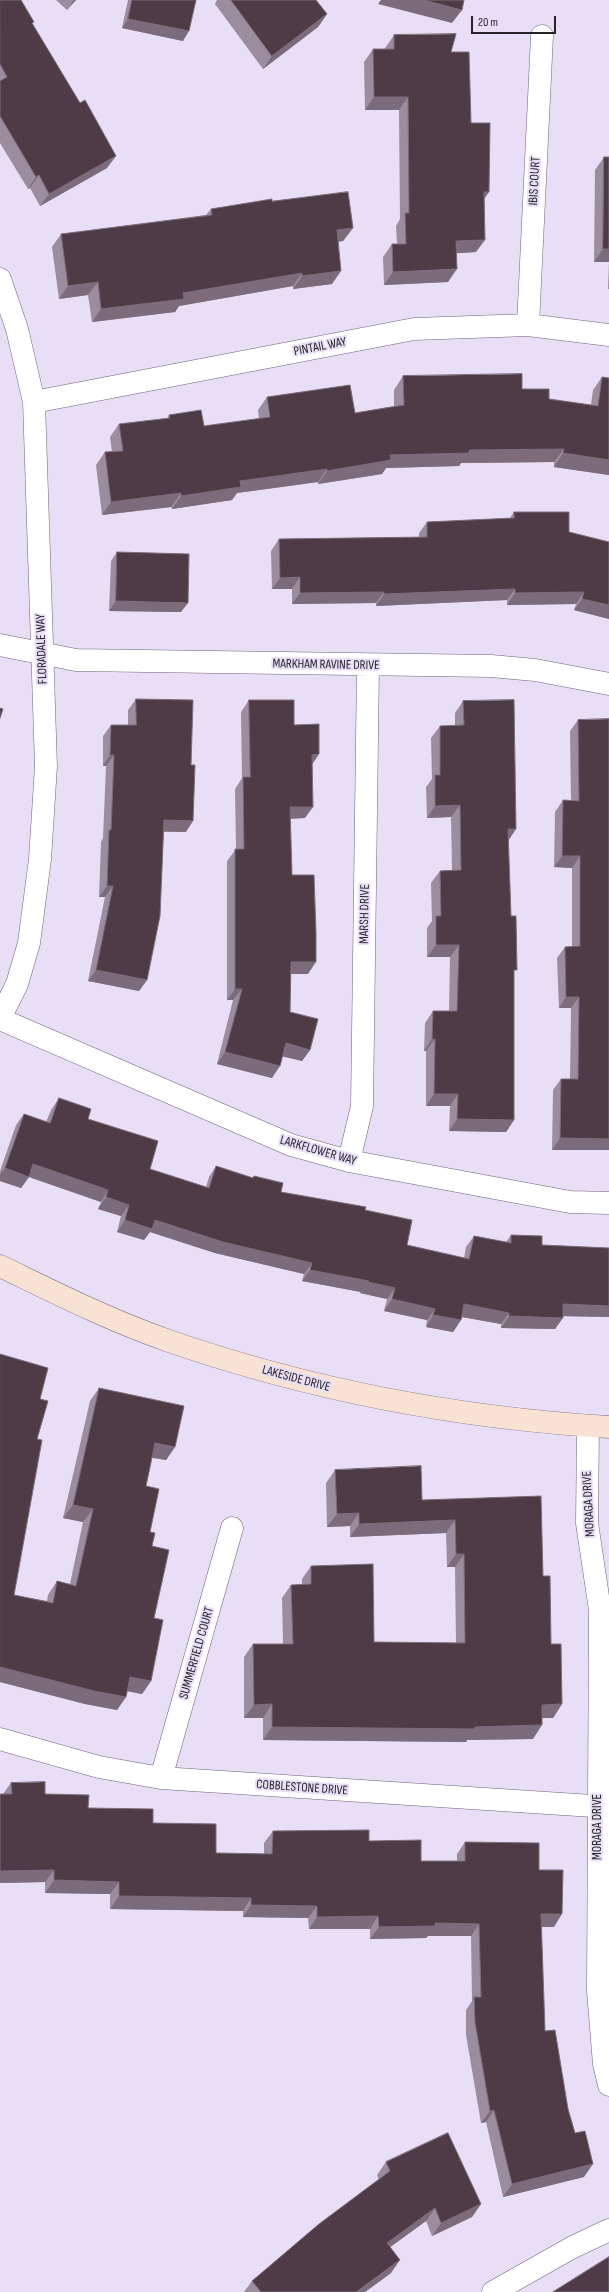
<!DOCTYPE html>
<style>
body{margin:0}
#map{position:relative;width:609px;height:2292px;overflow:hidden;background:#e8dff6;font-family:"Sofia Sans Condensed",sans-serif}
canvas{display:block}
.scale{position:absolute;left:471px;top:16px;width:85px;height:18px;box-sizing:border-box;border:2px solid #26222b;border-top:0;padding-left:5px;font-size:12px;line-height:14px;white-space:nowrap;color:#26222b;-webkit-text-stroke:3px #e8dff6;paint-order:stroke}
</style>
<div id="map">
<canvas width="609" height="2292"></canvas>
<div class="scale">20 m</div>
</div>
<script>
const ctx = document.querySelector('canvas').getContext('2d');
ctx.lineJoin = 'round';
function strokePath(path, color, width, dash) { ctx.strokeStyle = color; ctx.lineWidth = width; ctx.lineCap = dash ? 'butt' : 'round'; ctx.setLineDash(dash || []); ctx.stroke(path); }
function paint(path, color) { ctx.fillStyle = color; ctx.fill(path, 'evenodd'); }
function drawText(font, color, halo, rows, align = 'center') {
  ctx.font = font + ' "Sofia Sans Condensed",sans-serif'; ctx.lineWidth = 4; ctx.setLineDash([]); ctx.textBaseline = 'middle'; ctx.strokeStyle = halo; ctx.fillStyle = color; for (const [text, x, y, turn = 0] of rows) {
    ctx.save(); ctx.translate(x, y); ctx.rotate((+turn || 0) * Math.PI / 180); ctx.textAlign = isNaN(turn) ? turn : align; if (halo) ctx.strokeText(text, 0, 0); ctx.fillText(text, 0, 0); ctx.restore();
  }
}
const street = new Path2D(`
 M0,279L17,329L34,402L46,766L40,859L29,943L17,984L0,1018
 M528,325L542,36
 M34,402L414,329L528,325L609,335
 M0,645L76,660L491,666L535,670L609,684
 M0,1019L291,1145L349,1161L570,1202L609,1203
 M349,1161L362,1106L368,666
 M588,1426L587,1523L600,1610L598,1991L604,2064L609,2085
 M0,1739L99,1767L161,1778L609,1807
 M161,1778L232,1528
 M493,2292L573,2247L609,2230`);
const secondary = new Path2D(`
 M0,1266C56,1293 111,1321 169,1341C311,1390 459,1418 609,1427`);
strokePath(street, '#6c6478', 23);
strokePath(secondary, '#6c6478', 23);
strokePath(street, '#fff', 22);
strokePath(secondary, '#f8e2d4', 22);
paint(new Path2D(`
 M0,0L32,24L107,168L40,206L30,188L28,189L0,143Z
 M56,0H76L67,10Z
 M128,0H196L183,41L122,28Z
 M217,0H316L327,14L318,27L263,69L215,4Z
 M394,35L451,52L471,123L484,199L476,252L456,253L448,282L384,285L383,257L392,244H397L396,226L400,219L399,110H365L364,62L373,49H385V48Z
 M604,157H609V289H608L609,262H594L595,170Z
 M272,201L353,228L343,241L338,242L332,284L293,289V286L179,306L175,312L92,322L88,295L59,299L52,247L61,234L206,215L211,209Z
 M403,376L522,389L549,399L591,405L593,390L602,377L609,475L554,467V462L461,463L459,466L386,468L382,474L318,484V482L237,493L232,500L172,509L171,507L102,515L96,465L105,452H112L110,437L119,424L167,419L169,415L204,426L259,419L258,410L267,397L355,413L394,406V390Z
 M514,512L569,532L609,542V619L574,610L576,604L507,605V600L376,606V603L292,604V589H272L271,551L279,539L419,537V533L427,522L510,518Z
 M117,552L181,612L109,611L111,561Z
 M136,699L186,832H164L147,980L139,991L88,981L105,897H99L101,842L103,838L106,766H103V736L111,725H128V710Z
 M249,700L294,725L319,754L312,764L305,818L290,819L292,875L308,974H291L290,1012L310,1050L302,1061L282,1056L272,1078L217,1064L233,1000H227V861L236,849L235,789L242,778L241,712Z
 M463,701L516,829L508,840L511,916L514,974V1120L506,1132L449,1131L450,1106H426V1051H424L425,1023L433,1011H449L450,957H427V928L432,921L431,883L440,871L452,870L451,817L427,818L426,787L432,779L431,738L440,726H455V713Z
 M578,720L609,1150H552L553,1090L561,1079H570L571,1008H559L557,958L565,947H572V868L554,867L555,812L563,800L571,801L570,731Z
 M59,1098L88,1119L150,1169L206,1187L209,1177L216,1166L253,1178L254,1176L281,1192L365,1210L407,1245L464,1258L466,1247L474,1236L506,1242L511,1235L542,1245L609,1248V1317L563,1316L555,1329L501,1328V1324L462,1317L461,1320L453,1332L426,1327L427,1320L384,1311L387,1299L360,1293L361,1292L302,1281L304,1274L215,1253L150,1232L144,1240L117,1232L121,1216L98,1209L101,1202L29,1177L21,1188L0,1181V1171L16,1125L24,1114L46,1122L51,1110Z
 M99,1388L175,1447L166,1460L152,1458L146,1486L152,1546L154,1618L151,1681L142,1694L127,1691L126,1697L117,1710L85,1704L0,1682L40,1399L37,1439L14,1595L47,1601L48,1595L57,1581L70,1584L83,1522L63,1518L90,1401Z
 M335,1470L422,1500L543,1576L551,1644L562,1704L553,1718H542L533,1739L467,1740L466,1742L263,1740V1718H244V1657L253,1644H283L282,1598L291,1585H302V1579L311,1566L374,1642L456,1643L455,1567H447L446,1533L350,1537V1526L327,1527L326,1483Z
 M11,1783L45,1794L88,1808L153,1823L216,1853L264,1854V1843L273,1831L369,1841L421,1861H457V1854L465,1842L539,1870L554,1927H541L545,2031L568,2109L584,2177L503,2197L486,2122L481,2123L466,2035V2010L472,2001L471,1936H428L426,1938L370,1939V1929H309L308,1918L243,1917V1911L110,1909V1894L45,1893V1882L0,1883V1794H3Z
 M386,2162L481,2204L472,2217L432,2236L426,2221L390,2247L391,2273L365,2292H244L252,2281L379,2180L377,2175Z`), '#9b8d9e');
paint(new Path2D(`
 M74,0H76L67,10Z
 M381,0H424L462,10L452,23L378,4Z
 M327,14L318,27L263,69L272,56Z
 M128,19L189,31L183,41L122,28Z
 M374,97H408L399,110H365Z
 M116,156L107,168L40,206L49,194Z
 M39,175L30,188L28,189L36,177Z
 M484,192H489L480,205Z
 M353,228L343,241L327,243L337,230Z
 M485,240L476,252L447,254L456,241Z
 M603,249H609V262H594Z
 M457,269L448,282L384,285L393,272Z
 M341,271L332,284L293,289L302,276Z
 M302,273L293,286L179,306L175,312L92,322L101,309L183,293Z
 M98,282L88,295L59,299L68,286Z
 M564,449L554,462L461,463L459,466L386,468L382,474L318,484L327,471L390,455L469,450Z
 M563,453L609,460V475L554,467Z
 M327,469L318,482L237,493L232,500L172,509L181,496L240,481Z
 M181,493L171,507L102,515L111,502Z
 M300,577L292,589H272L280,578Z
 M515,589L507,600L376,606L384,594Z
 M384,592L376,603L292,604L300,593Z
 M584,592L576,604L507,605L515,593Z
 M582,599L609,605V619L574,610Z
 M116,601L188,603L181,612L109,611Z
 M319,754L311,766L312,755Z
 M110,755H114L106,766H103Z
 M460,805L451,817L427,818L435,806Z
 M290,807H313L305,818L282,819Z
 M164,820L193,821L186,832L156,831Z
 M508,829H516L508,841Z
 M562,856H580L572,868L554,867Z
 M107,886H113L105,897H99Z
 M436,945H459L450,957H427Z
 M291,962H316L308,974H283Z
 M96,970L147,980L139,991L88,981Z
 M235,989H242L233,1000H227Z
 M566,997H579L571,1008H559Z
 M432,1039H435L426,1051H424Z
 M286,1043L310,1050L302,1061L277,1055Z
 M225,1052L280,1066L272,1078L217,1064Z
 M434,1094H458L450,1106H426Z
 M457,1119L514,1120L506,1132L449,1131Z
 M560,1138L609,1139V1150H552Z
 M33,1164L108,1190L101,1202L29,1177L21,1188L0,1181V1175L5,1168Z
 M106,1197L129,1205L121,1216L98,1209Z
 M125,1220H155L312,1263L304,1274L215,1253L150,1232L144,1240L117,1232Z
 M310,1270L369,1281L361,1292L302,1281Z
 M368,1282L395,1288L387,1299L360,1293Z
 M392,1299L435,1309L427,1320L384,1311Z
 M464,1304L509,1313L501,1324L456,1316Z
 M563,1304L609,1306V1317L555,1316Z
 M433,1315L461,1320L453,1332L426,1327Z
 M509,1316L563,1318L555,1329L501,1328Z
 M155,1443L175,1447L166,1460L145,1456Z
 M73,1505L93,1509L83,1522L63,1518Z
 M359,1513L350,1526L327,1527L337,1514Z
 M455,1520L446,1533L350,1537L359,1524Z
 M456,1554H464L455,1567H447Z
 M0,1667L126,1697L117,1710L85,1704L0,1682Z
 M130,1677L151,1681L142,1694L121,1690Z
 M272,1704L263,1718H244L254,1705Z
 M562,1704L553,1718H533L542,1705Z
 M542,1725L533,1739L467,1740L466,1742L263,1740L272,1727H475Z
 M54,1870L45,1882L0,1883V1871Z
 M54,1880L119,1882L110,1894L45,1893Z
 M119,1896L251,1898L243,1911L110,1909Z
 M251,1905L317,1906L308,1918L243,1917Z
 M541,1914H562L554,1927H532Z
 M378,1916L370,1929H309L317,1917Z
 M435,1923L479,1924L471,1936H428L426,1938L370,1939L379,1927Z
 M494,2110L486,2122L481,2123L490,2111Z
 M593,2164L584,2177L503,2197L512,2184Z
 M481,2204L472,2217L432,2236L441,2223Z
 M435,2208L426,2221L378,2256L387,2243Z
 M400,2260L391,2273L365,2292H356Z`), '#7c6c7b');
const building = new Path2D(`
 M0,0H21L34,22L32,23L80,103L85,100L116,156L49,194L39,175L36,177L0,116V81L7,77L0,64Z
 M132,0H196L189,31L128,19Z
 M231,0H316L327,14L272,56Z
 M424,0H464L462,10Z
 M456,34L451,52H469L471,123H490L489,192H484L485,240L456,241L457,269L393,272L392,244H406L405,213H409L408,97H374L373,49H394V35Z
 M604,157H609V249H603Z
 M348,192L353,228L337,230L341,271L302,276V273L183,293L184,299L101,309L98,282L68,286L61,234L212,215L211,209L272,199V201Z
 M522,374V389H549V399L598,406L602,377L609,378V460L563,453L564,449L469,450V453L390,455L391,460L327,471V469L240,481L241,487L181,496V493L111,502L105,452L123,451L119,424L170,418L169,415L201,410L204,426L270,417L267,397L350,385L355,413L404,405L403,376Z
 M514,512H569V532L609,542V605L582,599L584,592L515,593V589L384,594V592L300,593V577L280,578L279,539L427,537V522L514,518Z
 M117,552L189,554L188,603L116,601Z
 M136,699L193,700L191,765H195L193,821L164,820L160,916L147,980L96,970L113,886H107L109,830H111L114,755H110L111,725H136Z
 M249,700H294V725L319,724V754L312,755L313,807H290L292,875H314L316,933V962H291L290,1012L318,1019L310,1050L286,1043L280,1066L225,1052L242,989H235V849H244L243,777H250Z
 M514,700L516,829H508L511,916H516L517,970H514V1120L457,1119L458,1094H434L435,1039H432L433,1011H457L459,945H436V916H441L440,871L461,870L460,805L435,806V775H440V726L464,725L463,701Z
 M0,708L3,709L0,718Z
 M609,719V1139L560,1138L561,1079H578L579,997H566L565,947L580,946V856H562L563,800L579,801L578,720Z
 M59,1098L91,1109L88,1119L158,1141L150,1169L209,1188L216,1166L253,1178L254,1176L283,1183L281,1192L366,1207L365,1210L412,1220L407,1245L469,1259L474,1236L511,1243V1235L542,1236V1245L609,1248V1306L563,1304V1318L509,1316V1313L464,1304L461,1320L433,1315L435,1309L392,1299L395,1288L368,1282L369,1281L310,1270L312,1263L223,1242L155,1220L152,1229L125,1220L129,1205L106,1197L108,1190L33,1164L29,1177L5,1168L24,1114L50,1123Z
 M0,1354L48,1368L40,1399L48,1401L37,1439L42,1440L14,1595L53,1603L57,1581L76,1586L93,1509L73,1505L99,1388L184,1406L175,1447L155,1443L146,1486L159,1489L150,1532L155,1533L152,1546L169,1550L154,1618L163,1620L151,1681L130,1677L126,1697L94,1691L0,1667Z
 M421,1466L422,1500L541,1496L543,1576H550L551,1644H561L562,1704L542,1705V1725L475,1727V1729L272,1727V1704L254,1705L253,1644H293L291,1585L311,1584V1566L373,1564L374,1642L465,1643L464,1554H456L455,1520L359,1524V1513L337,1514L335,1470Z
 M45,1782V1794L89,1795L88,1808L153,1809V1823L216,1824V1853L272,1854L273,1831L369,1830V1841L421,1840V1861H465V1842L539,1843V1870H563L562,1914H541L545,2031L555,2030L568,2109L575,2133L585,2131L593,2164L512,2184L494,2110L490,2111L475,2022L474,1997H481L479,1924L435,1923V1926L379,1927L378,1916L317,1917V1906L251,1905V1898L119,1896V1882L54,1880V1870L0,1871V1794H12L11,1783Z
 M448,2133L481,2204L441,2223L435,2208L387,2243L400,2260L356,2292H261L252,2281L319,2224L390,2171L386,2162Z
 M609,2257V2292H553Z`);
paint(building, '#4e3b46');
strokePath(building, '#7c6c7b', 1);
drawText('13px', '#26222b', '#e8dff6', [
 ["IBIS COURT",535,181,-87],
 ["PINTAIL WAY",320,347,-11],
 ["FLORADALE WAY",42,649,-92],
 ["MARKHAM RAVINE DRIVE",326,665,1],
 ["MARSH DRIVE",365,914,-89],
 ["LARKFLOWER WAY",318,1151,16],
 ["LAKESIDE DRIVE",296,1379,15],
 ["MORAGA DRIVE",589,1504,-93],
 ["SUMMERFIELD COURT",197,1653,-74],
 ["COBBLESTONE DRIVE",302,1788,4],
 ["MORAGA DRIVE",598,1827,-90]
]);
</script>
